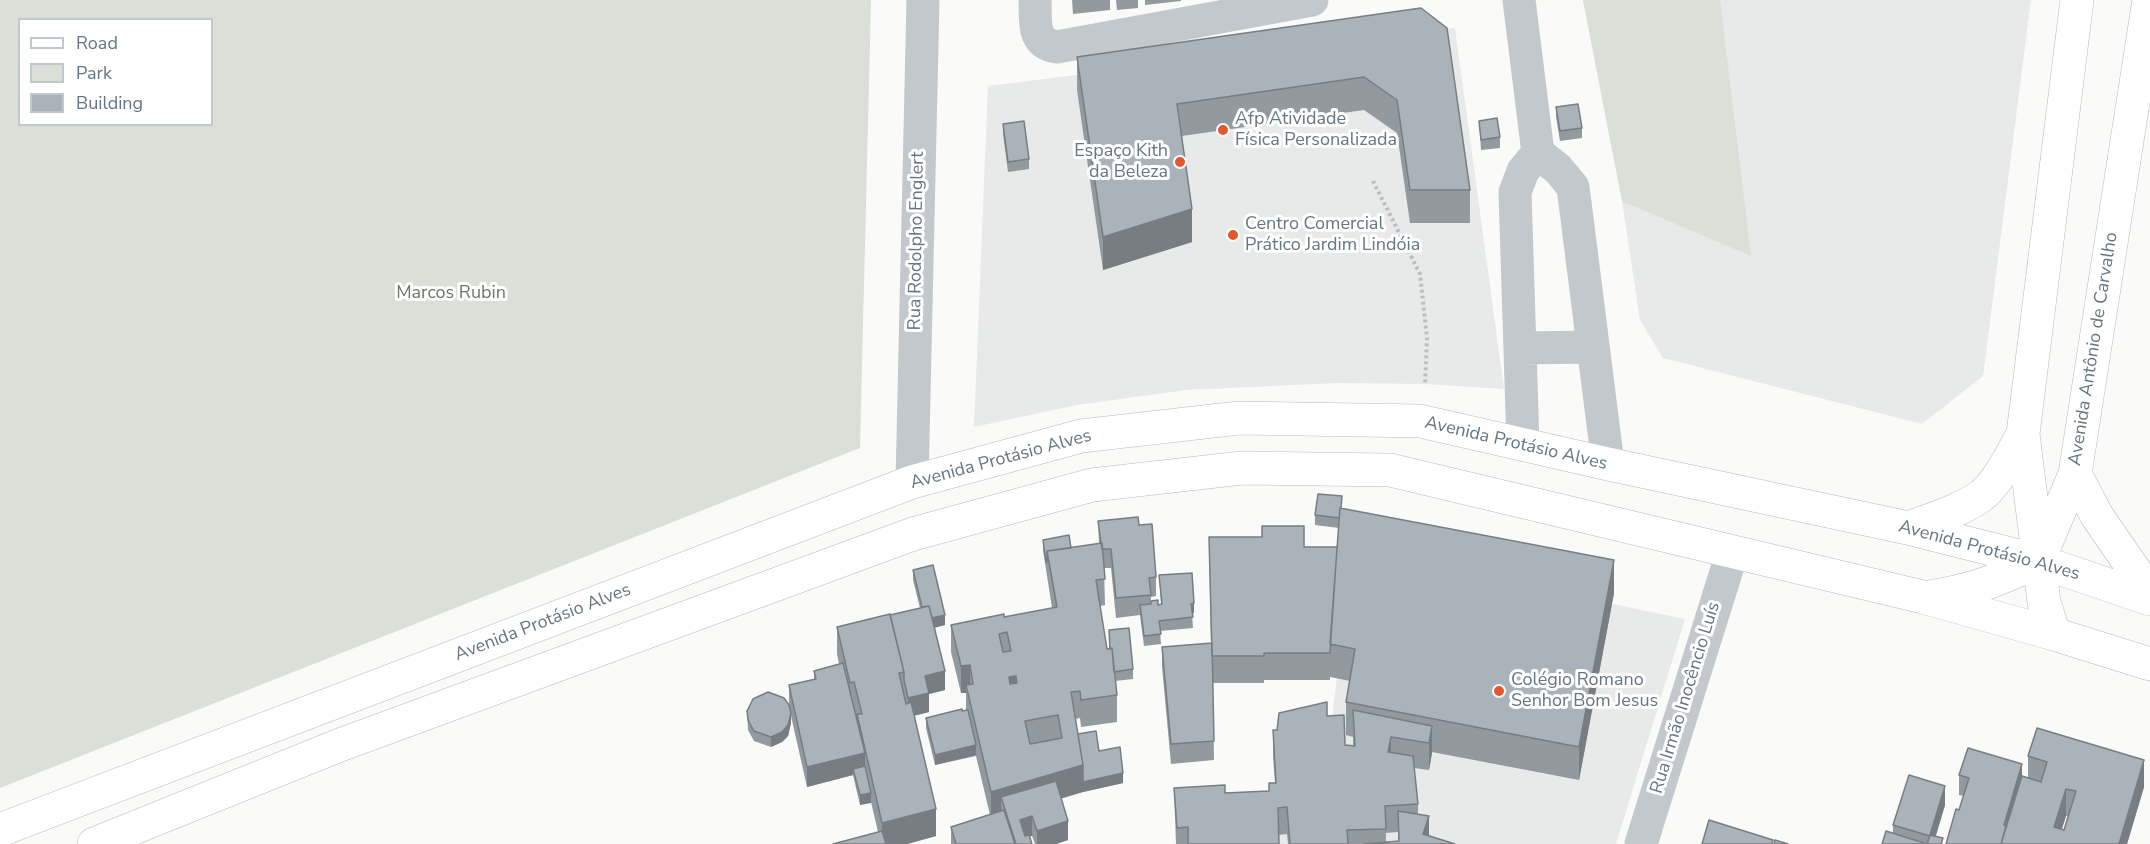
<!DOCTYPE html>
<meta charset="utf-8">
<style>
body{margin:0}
#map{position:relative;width:2150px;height:844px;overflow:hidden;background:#fafaf8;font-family:"Nunito Sans",sans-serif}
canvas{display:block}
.legend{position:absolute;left:18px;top:18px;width:195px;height:108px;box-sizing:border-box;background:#fff;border:2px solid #c1c8cd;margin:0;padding:8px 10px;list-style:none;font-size:18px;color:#657683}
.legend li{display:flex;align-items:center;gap:12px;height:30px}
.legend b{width:30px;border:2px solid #c1c8cd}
</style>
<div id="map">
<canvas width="2150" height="844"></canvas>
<ul class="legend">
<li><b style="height:8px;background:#fff"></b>Road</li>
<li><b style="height:16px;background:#dadfd7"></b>Park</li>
<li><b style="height:16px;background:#aab3b9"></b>Building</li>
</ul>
</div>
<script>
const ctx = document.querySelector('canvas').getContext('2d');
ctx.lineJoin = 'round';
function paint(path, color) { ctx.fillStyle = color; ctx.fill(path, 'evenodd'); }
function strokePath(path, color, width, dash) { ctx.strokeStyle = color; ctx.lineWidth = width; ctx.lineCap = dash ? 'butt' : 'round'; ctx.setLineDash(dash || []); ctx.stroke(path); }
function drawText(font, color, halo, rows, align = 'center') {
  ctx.font = font + ' "Nunito Sans",sans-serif'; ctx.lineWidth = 6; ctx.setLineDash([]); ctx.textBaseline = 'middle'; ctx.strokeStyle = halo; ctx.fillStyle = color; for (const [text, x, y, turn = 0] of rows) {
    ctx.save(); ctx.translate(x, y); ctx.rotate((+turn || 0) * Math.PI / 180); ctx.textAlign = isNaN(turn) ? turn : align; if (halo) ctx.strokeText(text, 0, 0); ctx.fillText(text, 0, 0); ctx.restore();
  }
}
paint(new Path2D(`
 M1583,0H2031L1983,376L1922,424L1663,358L1640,320L1622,201Z
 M1455,28L1504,389L1425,384L1337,383L1186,390L1077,405L974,427L988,86Z
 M1352,550L1685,619L1616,844H1274L1275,773L1327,762Z`), '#e8e9e9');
paint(new Path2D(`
 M0,0H871L860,448L0,788ZM20,20H212V124H20Z
 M1583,0H1720L1751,256L1622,201Z`), '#dadfd7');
const major = new Path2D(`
 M2075,474L2097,516L2150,593
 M1908,528C1932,519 1960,511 1981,496C1998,483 2013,452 2023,434
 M2039,559L2075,474L2149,0
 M1929,597C1973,590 1999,580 2038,561
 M2054,634L2044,602L2023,434L2077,0
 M0,830L912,482L1081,436L1239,418L1420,421L1608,464L1908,528L2038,561L2150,599
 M94,844L340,745L913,534L1092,485L1242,468L1390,470L1923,597L2054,634L2150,664`);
strokePath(major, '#b5babe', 34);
strokePath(new Path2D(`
 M1373,181L1420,274L1427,338L1425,385`), '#bbbfc2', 4, [3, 3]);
strokePath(new Path2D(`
 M1035,0C1036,21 1031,43 1057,47L1312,0
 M1519,0L1538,153
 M1520,348L1593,347
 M1523,445L1515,192L1523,171L1538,153L1558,169L1573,187L1608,464
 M912,482L923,0
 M1641,844L1732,553`), '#c3c8cc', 33);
strokePath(major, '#fff', 33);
paint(new Path2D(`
 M1072,0H1110V10L1073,14Z
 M1116,0H1138V8L1117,10Z
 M1145,0H1181V1L1145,5Z
 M1421,8L1470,190V223H1410L1397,133L1364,110L1182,136L1192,242L1103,270L1077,90V57Z
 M1556,107L1582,128V138L1560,141L1556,117Z
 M1479,121L1500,137V148L1481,150Z
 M1003,124L1029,159V169L1008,172L1003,134Z
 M1342,509L1614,593L1579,780L1432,752L1429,770L1414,768L1418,804V814L1429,836L1455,844H1288L1287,834L1279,835V844H1176L1174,788L1225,793L1269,791L1275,783L1273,757V730H1277L1327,716L1345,745L1353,746V737L1346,735V702L1350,681L1330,677V680H1264V683H1213L1214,760L1171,764L1162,667V647L1211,643L1209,537L1304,547H1337L1339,528L1315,525V515ZM1398,832V841L1386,842V833Z
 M1098,521L1139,525L1156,577V596L1151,597V601L1158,605L1161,604L1159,575L1194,613H1192L1193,628L1160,631L1161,644L1144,646L1140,615L1116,618L1111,568H1104L1105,605L1100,606L1107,649H1109V630L1133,669V679L1115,681L1117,695V722L1081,727L1080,718L1076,719L1078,734L1099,751L1123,783L1083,792L1061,798L1068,840L1056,844H1035L1032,836H1030L1032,844H951V827L990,815L976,756L935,765L926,728V718L966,710V693H961L951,652V625L1004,617L1052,608L1043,550V540L1071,548L1099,544Z
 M913,570L945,625L934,627L945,690L929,694V712L914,716L936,836L907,844H833L878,832L871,802L860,805L853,775L807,787L791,716V723L788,736L782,742L771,747L754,741L748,730L747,711L789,704V685L814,679V671L839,664L837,654V627L920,608L913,580Z
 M2028,756L2144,787L2127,844H1946L1959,810L1964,796L1959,795V775L2022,776L2028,778ZM2066,816H2068L2064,830L2062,829Z
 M1945,805L1936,836L1943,844H1882L1893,833V825Z`), '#929a9f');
paint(new Path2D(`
 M1192,209V242L1103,270V237Z
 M1614,560V593L1579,780V747Z
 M1194,603V613L1191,614V604Z
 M945,615V625L930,629V619Z
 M970,665V692L966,685V693H961V666Z
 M945,671V690L929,694V712L908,717V698L925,676Z
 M1016,676V703L1009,704V677Z
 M791,713V723L788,736L782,742L771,747V737Z
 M1432,726V753L1429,770V743Z
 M1391,737V764L1388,752Z
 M976,745V755L935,765V755Z
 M865,753V773L853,769V775L807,787V767Z
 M2144,760V787L2127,844H2119Z
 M2022,764V784L2004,834V825Z
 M1083,765L1123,773V783L1083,792L1007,815L1001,797V816L991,819V792Z
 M1945,786V805L1933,844L1930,835Z
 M2066,789V816L2057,844L2054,827Z
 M871,793V803L860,805V795Z
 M936,809V836L907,844H882V823Z
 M1032,816V836L1020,839V820Z
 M1429,816V843L1423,834Z
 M1068,821V840L1056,844H1037V831Z`), '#777d82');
const building = new Path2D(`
 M1421,8L1447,28L1470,190H1410L1397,100L1364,77L1177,104L1192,209L1103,237L1077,57Z
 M1578,104L1582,128L1560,131L1556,107Z
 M1497,118L1500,137L1481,140L1479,121Z
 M1024,121L1029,159L1008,162L1003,124Z
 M1318,494L1342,496L1341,508H1340L1339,518L1315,515Z
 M1340,508L1614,560L1579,747L1346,702L1355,649L1330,644Z
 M1138,517L1139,525L1152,524L1156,577L1149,578L1151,595L1116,598L1111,549H1102L1098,521Z
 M1262,526H1304V547H1337L1330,653H1264V656H1212L1209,537H1262Z
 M1069,535L1071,548L1047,551V562H1046L1043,540Z
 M1102,543L1105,579L1096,580L1107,649L1112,648L1117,695L1081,700L1080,691L1071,692L1083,765L991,792L966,685L973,684L970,665L961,666L951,625L1004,614V617L1057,607L1047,551ZM1007,632L1011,651L1003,652L999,634ZM1016,676L1017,683L1010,684L1009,677ZM1058,715L1062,738L1030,744L1025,721Z
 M933,565L945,615L932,618L929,606L922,607L913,570Z
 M1192,573L1194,603L1191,604L1193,617L1159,621L1161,634L1144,636L1140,605L1151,604V601L1158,600V605L1162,604L1159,575Z
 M929,606L945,671L925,676L929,693L908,698L904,680V672L890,615Z
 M890,614L904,672L899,673L906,704L911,702L936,809L882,823L857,714H862L854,682L850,683L837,627Z
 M1129,628L1133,669L1114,672L1112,648L1110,649L1109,630Z
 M1212,643L1214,741L1171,744L1162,647Z
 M843,663L865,753L807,767L789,685L816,679L814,671Z
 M768,692L784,698L789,705L791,713L788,725L782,732L771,737L754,731L748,720L747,711L753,699Z
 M1327,702V716L1344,715L1345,745L1355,746L1353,710L1432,726L1429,743L1391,737L1388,752L1413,756L1418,804L1385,806L1386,829L1347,830L1348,844H1290L1287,807L1278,808L1279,844H1188V827L1177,828L1174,788L1225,785V793L1269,791V783H1276L1273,730H1277L1279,713Z
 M962,709V711L968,710L976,745L935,755L926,718Z
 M2037,728L2144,760L2119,844H2001L2022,776L2041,782L2047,762L2028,756ZM2066,789L2076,791L2064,830L2054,827Z
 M1096,731L1099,751L1120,747L1123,773L1083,782V765L1078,734Z
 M1968,748L2022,764L2004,825L2006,826L2001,844H1946L1956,809L1959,810L1969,778L1959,775Z
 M865,766L871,793L860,795L853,769Z
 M1909,775L1945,786L1930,835L1943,838L1941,844H1882L1886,831L1927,844L1930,836L1893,825Z
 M1056,781L1068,821L1037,831L1032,816L1020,820L1025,836L1029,835L1032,844H1016L1001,797Z
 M1004,810L1015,844H956L951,827Z
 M1398,811L1429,816L1423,834L1455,844H1364L1399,841Z
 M1709,820L1773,840L1772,844H1702Z
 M882,831L886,844H833Z
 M1775,840L1788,844H1774Z`);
paint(building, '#aab3b9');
strokePath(building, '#777d82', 1.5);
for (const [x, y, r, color] of [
 [1223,130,6,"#e4572e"],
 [1180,162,6,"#e4572e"],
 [1233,235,6,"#e4572e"],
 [1499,691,6,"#e4572e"]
]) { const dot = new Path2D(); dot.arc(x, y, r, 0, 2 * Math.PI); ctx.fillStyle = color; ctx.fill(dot); strokePath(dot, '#fff', 2); }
drawText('18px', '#657683', '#fff', [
 ["Afp Atividade",1235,120],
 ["Física Personalizada",1235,141],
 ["Espaço Kith",1168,152,"right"],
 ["da Beleza",1168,173,"right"],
 ["Centro Comercial",1245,225],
 ["Prático Jardim Lindóia",1245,246],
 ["Colégio Romano",1511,681],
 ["Senhor Bom Jesus",1511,702]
], 'left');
drawText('18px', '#657683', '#fff', [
 ["Rua Rodolpho Englert",917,241,-89],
 ["Avenida Antônio de Carvalho",2094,349,-81],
 ["Avenida Protásio Alves",1516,444,13],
 ["Avenida Protásio Alves",1001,460,-15],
 ["Avenida Protásio Alves",1989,551,15],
 ["Avenida Protásio Alves",543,623,-21],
 ["Rua Irmão Inocêncio Luís",1686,698,-73]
]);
drawText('18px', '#687a64', '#fff', [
 ["Marcos Rubin",451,294]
]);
</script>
